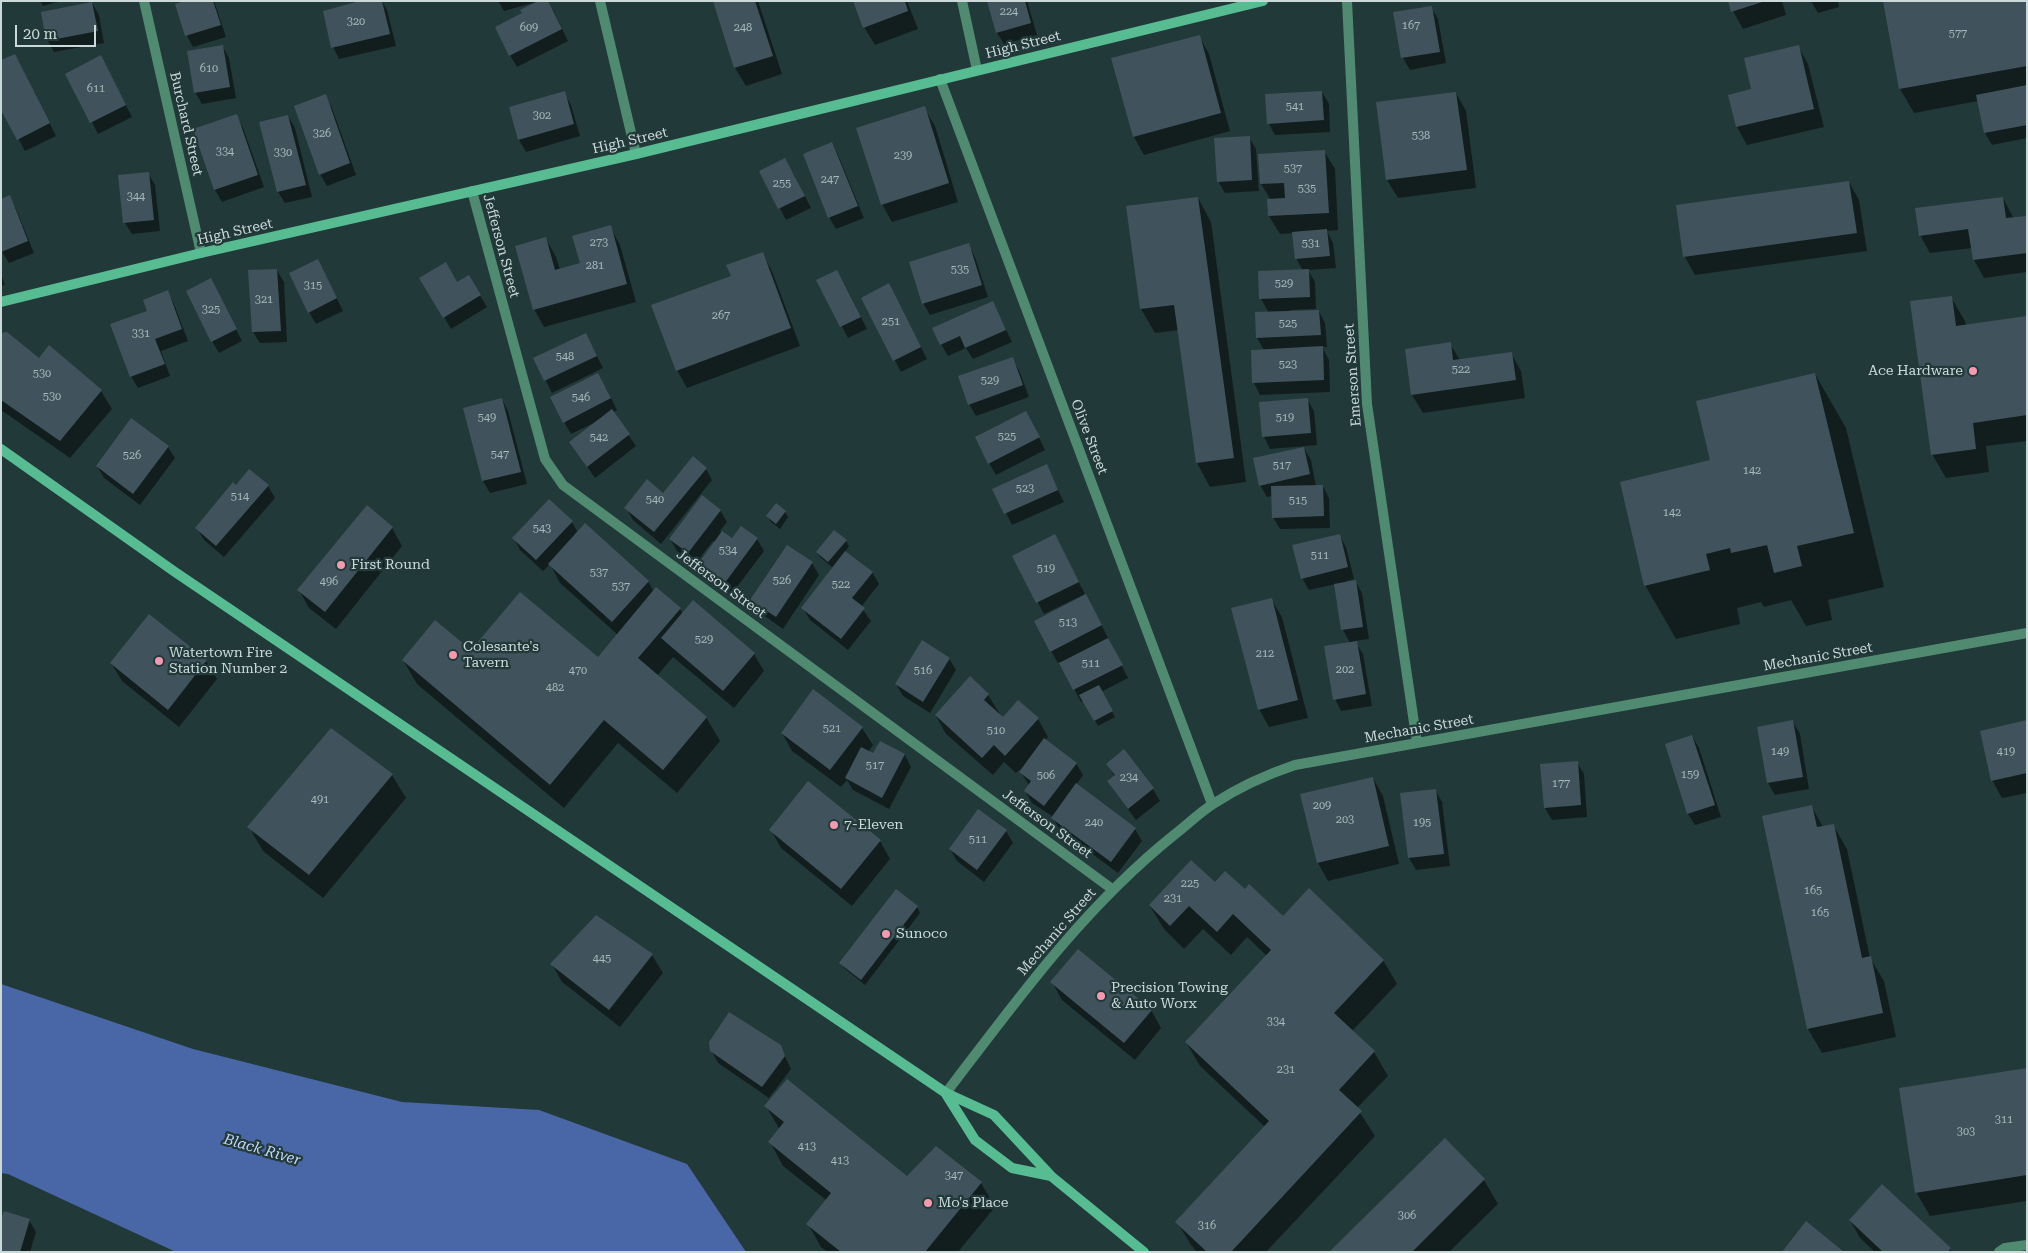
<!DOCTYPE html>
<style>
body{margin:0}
#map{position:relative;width:2028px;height:1253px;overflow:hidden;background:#223939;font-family:"Roboto Serif",serif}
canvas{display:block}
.frame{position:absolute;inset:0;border:2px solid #ccd9d9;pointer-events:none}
.scale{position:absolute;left:15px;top:25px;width:81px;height:22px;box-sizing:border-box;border:2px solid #ccd9d9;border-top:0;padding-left:6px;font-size:15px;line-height:18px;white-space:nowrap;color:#ccd9d9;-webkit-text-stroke:4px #223939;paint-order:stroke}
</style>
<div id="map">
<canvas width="2028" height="1253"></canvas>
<div class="frame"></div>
<div class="scale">20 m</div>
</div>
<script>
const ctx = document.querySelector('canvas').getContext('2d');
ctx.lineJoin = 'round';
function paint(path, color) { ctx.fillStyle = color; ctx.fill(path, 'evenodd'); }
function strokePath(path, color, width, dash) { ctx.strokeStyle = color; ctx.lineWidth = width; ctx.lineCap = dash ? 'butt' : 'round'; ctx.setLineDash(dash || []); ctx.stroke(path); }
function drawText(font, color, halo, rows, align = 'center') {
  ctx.font = font + ' "Roboto Serif",serif'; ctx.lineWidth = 4.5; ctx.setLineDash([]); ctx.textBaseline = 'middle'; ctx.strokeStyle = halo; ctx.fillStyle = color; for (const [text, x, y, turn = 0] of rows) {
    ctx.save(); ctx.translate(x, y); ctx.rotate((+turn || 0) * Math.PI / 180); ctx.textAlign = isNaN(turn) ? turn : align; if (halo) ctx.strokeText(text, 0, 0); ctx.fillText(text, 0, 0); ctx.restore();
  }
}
paint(new Path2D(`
 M1,984L193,1049L402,1102L539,1110L687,1164L746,1252H176L8,1174L1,1173Z`), '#4967a6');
paint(new Path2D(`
 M40,1H60L43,6Z
 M189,1H214L226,37L193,47L187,36L177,5Z
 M365,1H382L387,10L396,46L339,59L333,47Z
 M498,1H539L553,10L568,41L517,67L510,55L524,14L536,2L504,11Z
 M714,1H758L782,74L746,86L735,68Z
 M854,1H907L918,29L875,45L864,27Z
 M988,1H1027L1037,35L1004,44L997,33Z
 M1729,1H1782L1786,15L1743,29L1733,11Z
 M1811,1H1838L1839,7L1818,13Z
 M1884,1H2027V138L1992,145L1985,133L1978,101L1914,113L1900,89Z
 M92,3L99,15L104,43L54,52L48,41Z
 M1431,7L1438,19L1446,63L1410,70L1403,58Z
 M1199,36L1209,54L1230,131L1144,155L1134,137Z
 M1798,46L1808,64L1824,127L1747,145L1737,127L1753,90Z
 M223,47L229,58L236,98L202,104L195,92Z
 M21,67L56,136L25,151L1,107Z
 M107,69L132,117L98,134L67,74Z
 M1322,92L1329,104L1330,132L1275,135L1269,124Z
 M564,93L571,105L580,136L526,152L519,140L510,108Z
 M1456,93L1466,111L1476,188L1398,198L1387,180L1377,103Z
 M325,96L332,108L356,175L327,186L320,174Z
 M924,108L935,126L958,202L892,222L882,204Z
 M236,116L243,128L264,187L222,202L215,190L194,130Z
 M288,116L295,128L312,197L285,203L278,192Z
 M1249,137L1256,149L1259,191L1225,193L1218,181Z
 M832,143L838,155L864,218L836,229L829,217Z
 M1324,151L1335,169L1338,230L1327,231L1333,243L1336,268L1308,270L1315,282L1316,309L1290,310V312L1319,311L1325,323L1327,347H1322L1329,360L1330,392L1260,395L1254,383L1264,350L1257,338L1256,314L1269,313L1261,299L1303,271L1296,258L1294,233L1280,234L1269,216L1271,200L1261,184L1260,155Z
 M792,171L811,208L786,220L761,172Z
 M148,173L155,185L160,231L132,234L125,223Z
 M1849,182L1859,200L1867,251L1695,275L1685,257L1677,206Z
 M9,197L16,209L34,253L9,263L1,250Z
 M1198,198L1211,222L1246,482L1210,487L1197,463L1179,330L1155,333L1141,309L1128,207Z
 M2003,198L2014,219L2027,217V272L1984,278L1974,260L1972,248L1930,253L1920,235Z
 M610,227L620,245L636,302L544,327L534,309L546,239L556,257L560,270L581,264Z
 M968,245L975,257L988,297L930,315L923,303Z
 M762,253L772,271L800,346L687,388L677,370L732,276Z
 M318,260L343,311L316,324L309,312Z
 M277,270L284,282L287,342L260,343L253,332Z
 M1,274L5,285L1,286Z
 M468,276L487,307L451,329L421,278L457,283Z
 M818,281L844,283L867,329L848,338Z
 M167,292L174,304L188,341L161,351L170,376L138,388L131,376L149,311Z
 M217,292L242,341L219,353L212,341Z
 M895,297L927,359L901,372L862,298Z
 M1951,297L1965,321L1966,326L2027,318V441L1986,446L1989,472L1946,478L1932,454Z
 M993,303L1012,342L973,359L966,348L948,356L941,344Z
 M1,334L39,360L49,347L101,391L112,409L70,458L1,410Z
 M1450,344L1460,360L1511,353L1521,371L1525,398L1423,413L1412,395L1406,350Z
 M592,346L603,368L552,393L535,359Z
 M1012,358L1019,370L1029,397L976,416L969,404Z
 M1815,374L1846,428L1884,587L1828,600L1832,620L1806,626L1791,600L1764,607L1761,602L1737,608L1740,624L1676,639L1645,585L1711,461Z
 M605,386L617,410L613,413L636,446L595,478L570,442L596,422L571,434L564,422Z
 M502,399L508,411L527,484L490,493L483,481L464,408Z
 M1307,399L1314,411L1317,445L1270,449L1264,437L1260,404Z
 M1033,425L1045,450L996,475L989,463Z
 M168,447L175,458L140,505L104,478L97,466Z
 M1304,448L1311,460L1316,486H1323L1329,498L1330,528L1280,529L1273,517L1272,496L1267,497L1260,485Z
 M1046,466L1064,502L1012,525L994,489Z
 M706,469L712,480L661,544L633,520L626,508L663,494Z
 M236,486H268L275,498L224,557L204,540L197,528Z
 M720,510L727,522L720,531L732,540L757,539L764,551L731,595L706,576L699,564L715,542L713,541L695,564L677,551L670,539Z
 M785,512L788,517L780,529L771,522L768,517Z
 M572,522L578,533L648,581L654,592L680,609L683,614L754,654L764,671L734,708L673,657L657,676L706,717L720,741L677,793L618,743L564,808L417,684L403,660L471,652L598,659L618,635L560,583L550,564L543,571L520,550L514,538Z
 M392,528L402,546L336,629L309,608L299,590Z
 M1339,535L1346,547L1354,579L1346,581V583L1356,582L1362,593L1369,639L1355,641L1363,654L1372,706L1341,711L1335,699L1350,643L1343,630L1336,584L1309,590L1302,578Z
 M846,541L849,546L845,552L872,572L879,584L861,607L871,621L848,650L810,620L803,608L833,568L820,557L817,552Z
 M1061,548L1085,594L1044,614L1014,556Z
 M812,563L819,575L783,629L759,612L752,600Z
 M1271,599L1282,617L1308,718L1269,727L1259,709Z
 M1093,608L1128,678L1101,692L1115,717L1098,726L1084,700L1081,702L1060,662L1058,663L1051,651Z
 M949,658L956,670L930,713L903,696L896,684Z
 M206,661L217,679L179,727L122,681L111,663Z
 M970,678L988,695L1003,719H1038L1048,737L1045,740L1076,763L1083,775L1076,785L1135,829L1142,841L1118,873L1060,830L1052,816L1032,803L1025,791L1029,785L1019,770L1016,773L1004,762L993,775L946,734L936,716Z
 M1793,722L1800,734L1809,789L1775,795L1768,783L1758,728Z
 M2027,722V793L2002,798L1992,780Z
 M862,728L873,745L868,752L874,755L880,742L905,755L911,767L889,809L853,790L847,780L841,787L792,751L782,733Z
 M1692,736L1699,748L1721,817L1695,825L1688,814Z
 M1123,751L1153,789L1160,801L1136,820L1108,782L1115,777L1107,764Z
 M1577,762L1584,774L1587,817L1552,820L1545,808Z
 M392,775L406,798L323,898L263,851L249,827Z
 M1373,778L1383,796L1399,864L1328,881L1318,863Z
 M1435,790L1442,802L1450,866L1416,870L1409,858Z
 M1812,807L1823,827L1833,825L1847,849L1870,958L1884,981L1896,1037L1822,1053L1808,1029L1763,817Z
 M771,830L880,841L890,859L852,906L781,848Z
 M1006,831L1013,843L984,882L957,861L950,849Z
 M1215,883L1245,891L1283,917L1383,960L1397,984L1352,1031L1374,1052L1388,1076L1357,1108L1375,1136L1266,1252H1197L1191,1245L1177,1222L1265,1127L1200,1066L1186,1042L1267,956L1247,937L1231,955L1203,929L1184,949L1164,929L1150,906Z
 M896,891L917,907L920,913L865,985L844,968L840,963Z
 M596,917L652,955L663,973L620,1027L562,982L552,964Z
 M1052,982L1151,1010L1161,1028L1135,1060L1062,1000Z
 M780,1046L791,1069L769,1098L718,1063L711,1050Z
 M2027,1070V1201L1930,1216L1916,1192Z
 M766,1106L907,1177L936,1148L981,1183L995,1207L958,1252H827L821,1247L808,1224L826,1200L783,1166L770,1142L780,1130Z
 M1445,1140L1484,1180L1498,1204L1449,1252H1331Z
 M1882,1186L1950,1249L1952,1252H1875L1860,1238L1850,1220Z
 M29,1220L36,1232L30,1252H1Z`), '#0007');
paint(new Path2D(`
 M184,1H213L221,25L185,36L175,4Z
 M360,1H382L390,34L331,48L323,11Z
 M538,1H548L562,29L509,56L495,27L522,13L520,10Z
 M713,1H755L773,56L734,68Z
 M853,1H905L908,11L863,28Z
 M987,1H1025L1031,23L996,33Z
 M1728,1H1762V2L1731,12Z
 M1883,1H2027V66L1899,89Z
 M92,2L98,31L46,41L41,12Z
 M1432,6L1440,52L1401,58L1393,12Z
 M1200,35L1221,113L1133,137L1111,58Z
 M223,45L230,87L194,93L187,51Z
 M1799,45L1814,109L1736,127L1728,95L1751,89L1744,58Z
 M15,54L50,123L17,140L1,110V60Z
 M101,55L126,105L90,123L65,74Z
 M2027,85V125L1984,133L1976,95Z
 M565,91L574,124L518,140L509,107Z
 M1322,91L1324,120L1267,124L1265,94Z
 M1456,92L1467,170L1386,180L1376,102Z
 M326,94L350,163L319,175L294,106Z
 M925,106L949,183L881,205L856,128Z
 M237,114L258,175L214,190L193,129Z
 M288,115L306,185L277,192L259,122Z
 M1250,136L1252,180L1217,182L1214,138Z
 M832,142L858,206L828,218L803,154Z
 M1325,150L1329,213L1268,216L1267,199L1285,198L1284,183L1260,184L1258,154Z
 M785,158L805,196L778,209L759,171Z
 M149,172L154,220L123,223L118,175Z
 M1849,181L1857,233L1683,257L1676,205Z
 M10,195L28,241L1,252V199Z
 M1198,197L1234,458L1196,463L1174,305L1140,309L1126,206Z
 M2003,197L2006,218L2027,216V253L1973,260L1968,229L1919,236L1915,208Z
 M611,225L627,284L533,310L515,246L546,237L555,270L580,263L572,236Z
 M1327,229L1330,256L1295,259L1292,232Z
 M969,243L982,285L922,304L909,262Z
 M763,252L791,328L676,371L651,305L731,276L726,265Z
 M318,259L337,298L308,313L289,273Z
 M446,262L457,282L469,275L481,295L443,318L419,278Z
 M277,269L281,331L252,332L248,270Z
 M1309,269L1310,297L1259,299L1258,271Z
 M837,270L861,317L840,327L816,280Z
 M211,278L237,329L211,342L186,291Z
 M889,283L921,347L893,361L861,298Z
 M168,290L182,329L155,339L165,364L130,377L110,324L147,311L143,300Z
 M1952,296L1956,326L2027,316V415L1973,423L1976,449L1931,455L1910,301Z
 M993,301L1006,330L965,348L960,336L940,345L932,328Z
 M1319,310L1321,335L1256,338L1255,312Z
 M7,332L39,358L49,345L102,390L60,441L1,400V333Z
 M586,333L597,356L544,381L533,358Z
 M1451,342L1453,360L1512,352L1516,380L1411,395L1405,349Z
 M1323,346L1324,380L1252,383L1251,350Z
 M1013,357L1023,385L968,405L958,376Z
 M598,373L611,398L563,423L550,397Z
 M1815,373L1854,533L1797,546L1802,566L1774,573L1767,545L1731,553L1730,548L1706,554L1710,570L1644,586L1620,482L1710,460L1696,401Z
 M502,398L521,472L482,481L463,408Z
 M1308,398L1311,433L1262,437L1259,402Z
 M612,409L630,434L587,467L569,442Z
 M1026,411L1040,437L988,464L975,437Z
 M131,418L169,446L133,494L96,466Z
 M1304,447L1310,474L1259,486L1253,458Z
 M693,456L707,468L654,532L624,508L647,479L663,493Z
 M1047,464L1058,490L1004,514L992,489Z
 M249,469L269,485L216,546L195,528L233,482L236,485Z
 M1323,485L1324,516L1272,518L1271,486Z
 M702,495L721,510L688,553L669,539Z
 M549,499L573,521L536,560L512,538Z
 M776,503L786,511L776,524L766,516Z
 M367,505L393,527L325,612L297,590Z
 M585,523L649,581L612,622L548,564Z
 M741,526L758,538L724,584L698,564L722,531L732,538Z
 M834,530L847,540L828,562L816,552Z
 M1055,534L1079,582L1036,603L1012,556Z
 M1340,534L1348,567L1301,579L1292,545Z
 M787,545L813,562L776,617L750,600Z
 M845,551L873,572L852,598L865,608L841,639L801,608Z
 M1356,580L1363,627L1341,630L1334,584Z
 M656,587L681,608L638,658L707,717L663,770L604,720L550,785L402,660L435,620L471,650L520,592L598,657Z
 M1086,594L1102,625L1050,652L1034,621Z
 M1272,598L1298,700L1258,710L1231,608Z
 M693,600L755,653L723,691L661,638Z
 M149,614L207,660L168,710L110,663Z
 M1108,638L1123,665L1073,690L1059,663Z
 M922,640L950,658L923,702L895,684Z
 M1357,641L1366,694L1333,700L1324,646Z
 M970,676L989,694L984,700L1003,717L1018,700L1039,718L1005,756L994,745L982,758L935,715Z
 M1099,685L1113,711L1094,721L1079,695Z
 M813,689L863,727L830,770L781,733Z
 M1793,720L1803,777L1767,783L1757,727Z
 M2027,720V773L1991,781L1980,731Z
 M331,728L393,774L309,875L247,827Z
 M1692,735L1715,805L1687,814L1665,744Z
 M1044,738L1077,763L1044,806L1024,791L1031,781L1019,772Z
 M880,741L905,754L882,798L845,778L861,747L873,753Z
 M1124,749L1154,788L1128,809L1107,781L1115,775L1106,764Z
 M1578,761L1581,805L1544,808L1540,764Z
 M1373,777L1389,846L1317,863L1300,794Z
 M808,781L881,840L841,889L769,830Z
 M1076,783L1136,828L1111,862L1051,818Z
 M1436,789L1444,854L1408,858L1400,793Z
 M1812,805L1817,827L1834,824L1862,958L1871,956L1883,1013L1807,1029L1762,816Z
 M978,809L1007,830L977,870L949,849Z
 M1191,860L1215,882L1225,871L1245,889L1249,884L1283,916L1309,888L1384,960L1334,1013L1375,1051L1339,1090L1362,1111L1231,1252H1207L1175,1222L1269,1121L1185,1042L1271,950L1233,914L1217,932L1189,906L1170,926L1149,905Z
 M896,889L918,906L861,980L839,963Z
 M596,915L653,954L609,1010L550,964Z
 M1078,949L1152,1010L1124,1043L1050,982Z
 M729,1012L781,1045L785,1056L762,1087L710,1051L709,1042Z
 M2027,1068V1175L1915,1193L1899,1088Z
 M787,1079L907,1176L936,1146L982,1182L925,1252H841L806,1224L831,1193L768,1142L784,1122L764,1106Z
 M1445,1138L1485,1179L1412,1252H1329Z
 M1882,1184L1951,1248L1948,1252H1883L1849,1220Z
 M4,1211L30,1219L20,1252H1V1218Z
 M1806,1221L1844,1252H1782Z`), '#40535c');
strokePath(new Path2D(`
 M144,1L201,253
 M600,1L636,154
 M962,1L977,70
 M1347,1L1367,404L1417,743
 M940,79L1212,804
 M472,191L545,459L563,485L1112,889
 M946,1093C1016,1001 1083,908 1174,835C1187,825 1199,813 1213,804C1236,789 1268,774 1295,765L2027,633
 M1999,1252L2005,1248L2027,1245`), '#508b71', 10);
strokePath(new Path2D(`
 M1,302L201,253L636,154L1263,1
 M1,449L175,572L946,1093L994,1115L1051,1176L1144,1252
 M946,1094L975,1140L1012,1168L1051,1176`), '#58bc92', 10);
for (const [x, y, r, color] of [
 [1973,371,5,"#f29ab0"],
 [341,565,5,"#f29ab0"],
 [453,655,5,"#f29ab0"],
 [159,661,5,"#f29ab0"],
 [834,825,5,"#f29ab0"],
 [886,934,5,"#f29ab0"],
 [1101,996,5,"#f29ab0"],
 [928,1203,5,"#f29ab0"]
]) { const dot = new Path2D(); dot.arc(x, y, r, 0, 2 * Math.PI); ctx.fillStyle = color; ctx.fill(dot); strokePath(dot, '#223939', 2); }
drawText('11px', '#a9b8ba', null, [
 ["224",1009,12],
 ["320",356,22],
 ["167",1411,26],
 ["609",529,28],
 ["248",743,28],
 ["577",1958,34],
 ["610",209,69],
 ["611",96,89],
 ["541",1295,107],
 ["302",542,116],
 ["326",322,134],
 ["538",1421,136],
 ["334",225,152],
 ["330",283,153],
 ["239",903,156],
 ["537",1293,169],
 ["247",830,180],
 ["255",782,184],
 ["535",1307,189],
 ["344",136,197],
 ["273",599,243],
 ["531",1311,244],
 ["281",595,266],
 ["535",960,270],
 ["529",1284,284],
 ["315",313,286],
 ["321",264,300],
 ["325",211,310],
 ["267",721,316],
 ["251",891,322],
 ["525",1288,324],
 ["331",141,334],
 ["548",565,357],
 ["523",1288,365],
 ["522",1461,370],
 ["530",42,374],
 ["529",990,381],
 ["530",52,397],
 ["546",581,398],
 ["549",487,418],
 ["519",1285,418],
 ["525",1007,437],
 ["542",599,438],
 ["547",500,455],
 ["526",132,456],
 ["517",1282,466],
 ["142",1752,471],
 ["523",1025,489],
 ["514",240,497],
 ["540",655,500],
 ["515",1298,501],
 ["142",1672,513],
 ["543",542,529],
 ["534",728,551],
 ["511",1320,556],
 ["519",1046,569],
 ["537",599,573],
 ["526",782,581],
 ["496",329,582],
 ["522",841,585],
 ["537",621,587],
 ["513",1068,623],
 ["529",704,640],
 ["212",1265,654],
 ["511",1091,664],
 ["202",1345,670],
 ["470",578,671],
 ["516",923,671],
 ["482",555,688],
 ["521",832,729],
 ["510",996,731],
 ["149",1780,752],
 ["419",2006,752],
 ["517",875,766],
 ["159",1690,775],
 ["506",1046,776],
 ["234",1129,778],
 ["177",1561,784],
 ["491",320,800],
 ["209",1322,806],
 ["203",1345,820],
 ["240",1094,823],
 ["195",1422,823],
 ["511",978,840],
 ["225",1190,884],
 ["165",1813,891],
 ["231",1173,899],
 ["165",1820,913],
 ["445",602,959],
 ["334",1276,1022],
 ["231",1286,1070],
 ["311",2004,1120],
 ["303",1966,1132],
 ["413",807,1147],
 ["413",840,1161],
 ["347",954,1176],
 ["306",1407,1216],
 ["316",1207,1226]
]);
drawText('14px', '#ccd9d9', '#223939', [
 ["High Street",1023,45,-14],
 ["Burchard Street",186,124,77],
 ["High Street",630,141,-13],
 ["High Street",235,232,-13],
 ["Jefferson Street",501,246,75],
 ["Emerson Street",1353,375,-94],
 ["Olive Street",1089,437,69],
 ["Jefferson Street",721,584,36],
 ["Mechanic Street",1818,657,-10],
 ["Mechanic Street",1419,729,-10],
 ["Jefferson Street",1047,824,36],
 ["Mechanic Street",1057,932,-49]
]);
drawText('14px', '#ccd9d9', '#223939', [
 ["Ace Hardware",1963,371,"right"],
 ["First Round",351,565],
 ["Colesante's",463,647],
 ["Tavern",463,663],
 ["Watertown Fire",169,653],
 ["Station Number 2",169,669],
 ["7-Eleven",844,825],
 ["Sunoco",896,934],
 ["Precision Towing",1111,988],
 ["& Auto Worx",1111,1004],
 ["Mo's Place",938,1203]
], 'left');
drawText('italic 15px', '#c2d5f9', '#223939', [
 ["Black River",262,1150,16]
]);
</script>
